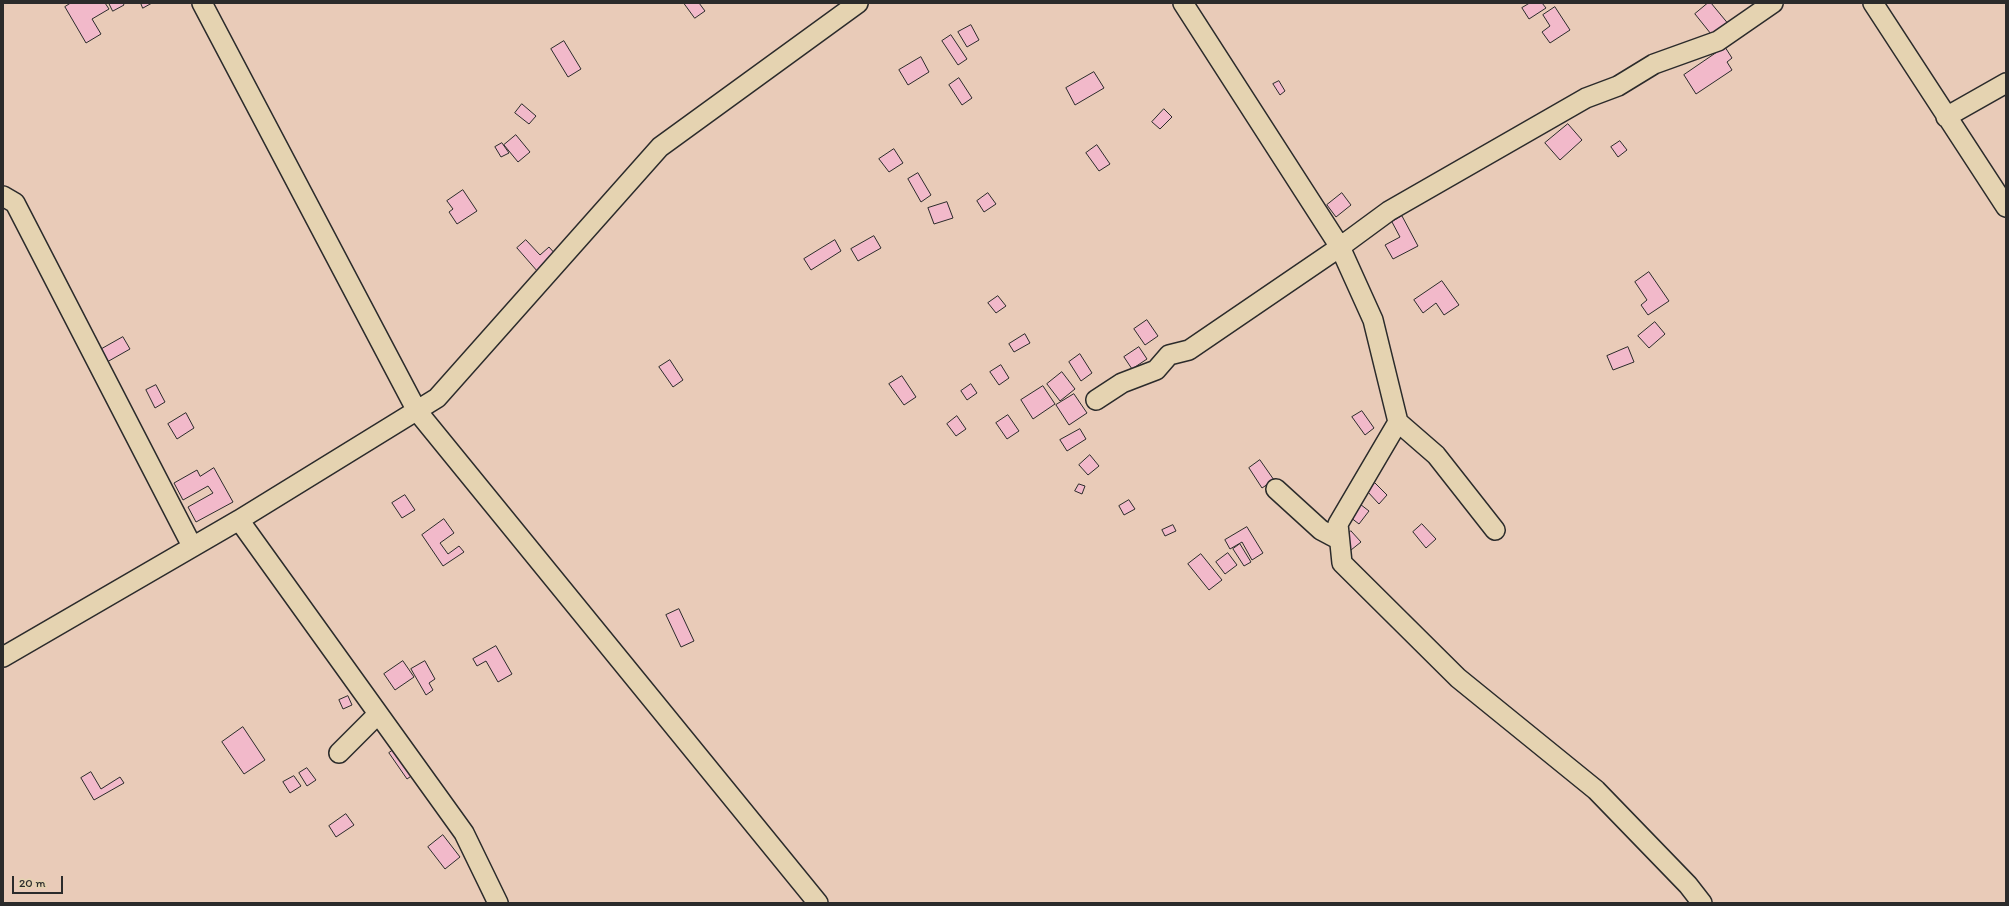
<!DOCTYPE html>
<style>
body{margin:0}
#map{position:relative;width:2009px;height:906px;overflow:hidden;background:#e9cbb8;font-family:Itim,sans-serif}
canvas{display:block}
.frame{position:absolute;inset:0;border:4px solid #2b2b2b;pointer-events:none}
.scale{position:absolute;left:12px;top:876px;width:51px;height:18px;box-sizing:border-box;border:2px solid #2b2b2b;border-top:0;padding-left:5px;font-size:12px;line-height:14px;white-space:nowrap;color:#2b2b2b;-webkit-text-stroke:3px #e5d3b1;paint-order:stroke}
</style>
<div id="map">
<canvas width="2009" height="906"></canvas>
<div class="frame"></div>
<div class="scale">20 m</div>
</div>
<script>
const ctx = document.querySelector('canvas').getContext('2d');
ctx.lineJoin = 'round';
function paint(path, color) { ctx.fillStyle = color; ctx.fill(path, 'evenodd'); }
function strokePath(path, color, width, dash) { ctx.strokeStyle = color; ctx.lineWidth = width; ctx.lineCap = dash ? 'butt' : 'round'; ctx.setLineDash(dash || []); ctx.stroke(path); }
const building = new Path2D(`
 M71,3H105L109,9L92,19L101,34L86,43L65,7Z
 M109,3H123L124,5L113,11Z
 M141,3H152L143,8Z
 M684,3H699L705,11L695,18Z
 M1530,3H1542L1546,8L1529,19L1522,8Z
 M1708,3H1711L1730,26L1715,39L1695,14Z
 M1555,7L1570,30L1550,43L1542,32L1550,26L1543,15Z
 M971,25L979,40L967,47L958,32Z
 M951,35L967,59L958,65L942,41Z
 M564,41L581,69L568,77L551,49Z
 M1725,47L1732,58L1727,62L1732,70L1696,94L1684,75Z
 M921,57L929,72L908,85L899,70Z
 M1094,72L1104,88L1075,105L1066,88Z
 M959,78L972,98L962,105L949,85Z
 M1279,81L1285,91L1280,95L1273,84Z
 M522,104L536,116L529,124L515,113Z
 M1164,109L1172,117L1160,129L1152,122Z
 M1568,124L1582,140L1560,160L1545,143Z
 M516,135L530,152L518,162L504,145Z
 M1620,141L1627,150L1618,157L1611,147Z
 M502,143L509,153L501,157L495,147Z
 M1097,145L1110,164L1099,171L1086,153Z
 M894,149L903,163L889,172L879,159Z
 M918,173L931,195L921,202L908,179Z
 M463,190L477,211L457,224L449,212L453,209L447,201Z
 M988,193L996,204L984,212L977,201Z
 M1342,193L1351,205L1336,217L1327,205Z
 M947,202L953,218L934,224L928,208Z
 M1402,216L1418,246L1393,259L1385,245L1400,237L1392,222Z
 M874,236L881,248L858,261L851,249Z
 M526,240L540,255L549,247L557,256L538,272L517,248Z
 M835,240L841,251L811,270L804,259Z
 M1649,272L1669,301L1648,315L1641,305L1647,300L1635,282Z
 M1442,281L1459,305L1444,315L1436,303L1423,313L1414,300Z
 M998,296L1006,306L996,313L988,303Z
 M1147,320L1158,336L1145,345L1134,329Z
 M1655,322L1665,334L1649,348L1638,336Z
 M1025,334L1030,343L1014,352L1009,344Z
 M123,337L130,349L107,362L100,350Z
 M1139,347L1147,359L1132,369L1124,357Z
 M1628,347L1634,362L1613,370L1607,356Z
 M1080,354L1092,373L1081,381L1069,362Z
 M670,360L683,380L673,387L659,367Z
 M1001,365L1009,378L999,385L990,372Z
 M1062,372L1075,389L1060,401L1047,384Z
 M902,376L916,397L904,405L889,384Z
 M971,384L977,393L967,400L961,391Z
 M156,385L165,402L155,408L146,390Z
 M1043,386L1055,404L1033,419L1021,400Z
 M1074,394L1087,413L1069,425L1056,405Z
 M1362,411L1374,428L1365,435L1352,417Z
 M186,413L194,428L177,439L168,424Z
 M1008,415L1019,431L1007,439L996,423Z
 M957,416L966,429L956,436L947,424Z
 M1080,429L1086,439L1067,451L1060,440Z
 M1090,455L1099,466L1088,475L1079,465Z
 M1260,460L1274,480L1262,488L1249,468Z
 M214,468L233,502L196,522L188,507L213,493L208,486L183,500L174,483L197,470L200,476Z
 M1375,483L1387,495L1379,504L1367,491Z
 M1079,484L1085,486L1082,494L1075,491Z
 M405,495L415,510L402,518L392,503Z
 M1129,500L1135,509L1124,515L1119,506Z
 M1356,501L1369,511L1359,524L1346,514Z
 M444,519L454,533L440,543L448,554L459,546L464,552L443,566L422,535Z
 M1422,524L1436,539L1426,548L1413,532Z
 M1173,525L1176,531L1165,536L1162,530Z
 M1247,527L1263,553L1252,560L1242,542L1230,549L1225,540Z
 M1351,531L1361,542L1351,550L1342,540Z
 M1240,544L1251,562L1244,566L1233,549Z
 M1228,553L1237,565L1225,574L1216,562Z
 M1201,554L1222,580L1209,590L1188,564Z
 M679,609L694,641L681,647L666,615Z
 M496,646L512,674L498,682L486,661L477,666L473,659Z
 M403,661L414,677L395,690L384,674Z
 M425,661L435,679L429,683L433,690L426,695L411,669Z
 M348,696L352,705L343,709L339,700Z
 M243,727L265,760L244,774L222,742Z
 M399,746L417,772L407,779L389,753Z
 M307,768L316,780L307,786L299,773Z
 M91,772L101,789L120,777L124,783L94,800L81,778Z
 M294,776L301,786L290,793L283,782Z
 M346,814L354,825L336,837L329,826Z
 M443,835L460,857L445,869L428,847Z`);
paint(building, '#f2b9ca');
strokePath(building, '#2b2b2b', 1);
const minor = new Path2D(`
 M202,3L417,411L818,903
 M1183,3L1340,247L1373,320L1398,422L1436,455L1495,530
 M1873,3L2006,207
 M1946,117L2006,83
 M3,196L15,203L192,546
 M1096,400L1122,383L1156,370L1169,355L1189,350L1340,247L1389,211L1586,98L1618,86L1654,64L1718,41L1773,3
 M1398,422L1338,524L1342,563L1458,678L1596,790L1688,885L1702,903
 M1276,489L1321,530L1338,539
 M239,520L464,833L498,903
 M3,657L239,520L437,398L660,147L858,3
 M339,753L378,714`);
strokePath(minor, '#2b2b2b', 22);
strokePath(minor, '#e5d3b1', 19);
</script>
